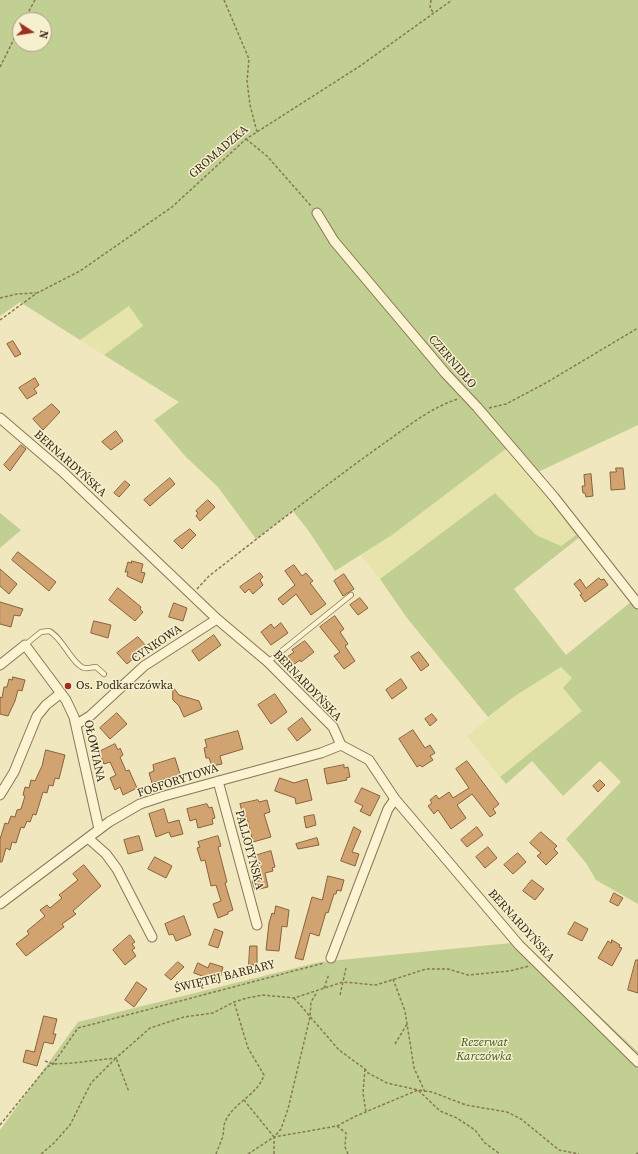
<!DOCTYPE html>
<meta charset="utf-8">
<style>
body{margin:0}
#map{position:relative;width:638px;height:1154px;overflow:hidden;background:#f0e7be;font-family:"Source Serif 4",serif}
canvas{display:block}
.north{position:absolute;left:12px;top:12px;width:40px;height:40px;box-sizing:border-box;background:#f7f0ce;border:1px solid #aba286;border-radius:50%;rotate:102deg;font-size:11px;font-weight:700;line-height:16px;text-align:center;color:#382c1b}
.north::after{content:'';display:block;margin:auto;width:14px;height:18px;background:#9c2e22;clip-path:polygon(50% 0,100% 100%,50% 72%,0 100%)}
</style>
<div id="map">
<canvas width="638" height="1154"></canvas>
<div class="north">N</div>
</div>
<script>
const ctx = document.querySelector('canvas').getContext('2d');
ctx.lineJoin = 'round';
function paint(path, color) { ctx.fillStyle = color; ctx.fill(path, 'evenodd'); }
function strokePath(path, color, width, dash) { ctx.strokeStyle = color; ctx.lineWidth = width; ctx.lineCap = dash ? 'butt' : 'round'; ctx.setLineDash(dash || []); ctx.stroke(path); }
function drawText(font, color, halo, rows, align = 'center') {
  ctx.font = font + ' "Source Serif 4",serif'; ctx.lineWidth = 3; ctx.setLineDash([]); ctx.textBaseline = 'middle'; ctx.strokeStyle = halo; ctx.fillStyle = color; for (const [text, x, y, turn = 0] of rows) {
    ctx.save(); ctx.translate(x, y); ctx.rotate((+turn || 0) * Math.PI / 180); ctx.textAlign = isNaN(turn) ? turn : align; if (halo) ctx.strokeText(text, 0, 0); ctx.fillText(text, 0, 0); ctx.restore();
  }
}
paint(new Path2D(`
 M129,306L143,326L104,355L80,340Z
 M507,448L540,486L576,535L560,546L536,535L495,493L380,579L360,554L392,535Z
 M562,666L572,678L563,688L582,711L500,777L467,736L515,696Z`), '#e6e3ab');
paint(new Path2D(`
 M0,0H638V425L538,472L507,448L392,535L335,571L308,530L293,511L256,539L218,487L186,457L154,420L179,402L104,355L143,326L129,306L80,340L20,302L0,316ZM20,20H44V44H20Z
 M540,486L581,536L514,589L566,655L632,601L638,608V904L596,880L586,863L566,839L621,782L600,761L563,796L532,761L506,784L500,777L582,711L563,688L572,678L561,667L515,696L488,717L407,618L380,579L495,493L536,535L561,546L576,535Z
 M0,513L21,530L0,548Z
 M521,942L638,1052V1154H0V1130L78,1022L320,962Z`), '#c1cf92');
const building = new Path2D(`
 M13,341L21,354L15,357L7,344Z
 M35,378L39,385L34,389L37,393L27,399L19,388Z
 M52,404L60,412L43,430L33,419Z
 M116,431L123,441L111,450L102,442Z
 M21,445L26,449L10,471L4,465Z
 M616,468H623L625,489L611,490L610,472H616Z
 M591,474L593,496L586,497L585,493H583L582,486H585L584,475Z
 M170,478L175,484L150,506L144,500Z
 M125,481L130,485L119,497L114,493Z
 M208,500L215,507L200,521L196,516L198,513L196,511Z
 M190,529L196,535L182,549L174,541Z
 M18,552L56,582L49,591L12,560Z
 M132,561L143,564L141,572L145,573L142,583L127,576L128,572H125L128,562L131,563Z
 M294,565L302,576L306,573L313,581L310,583L326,604L311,615L296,594L283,605L278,599L295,585L285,571Z
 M0,569L17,584L9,594L0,586Z
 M260,573L263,577L260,580L263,585L253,594L249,589L245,593L240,587Z
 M344,574L354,589L343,596L334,581Z
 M599,578L601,580L604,579L608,585L585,602L580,595L582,594L574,584L580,579L586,588Z
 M118,588L141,607L140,609L143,612L135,621L109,600Z
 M360,598L368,608L358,615L350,605Z
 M0,602L23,609L20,616L14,615L11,627L0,624Z
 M174,603L187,608L183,621L169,617Z
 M335,616L344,629L340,632L348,644L345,646L355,661L344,669L334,656L340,652L320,627Z
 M94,621L111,625L108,638L91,633Z
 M281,623L288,633L271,645L261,632L271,624L274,628Z
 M214,635L221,645L199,661L192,651Z
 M138,637L147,647L127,664L117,653Z
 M305,641L314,652L301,662L300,660L293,665L287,657L294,652L292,650Z
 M419,652L429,665L421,671L411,657Z
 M13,677L25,680L22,691L18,690L15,701L8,716L0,714V697L2,698L4,687H7L9,679L12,680Z
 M401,679L407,688L392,699L386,690Z
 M173,687L179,695L199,701L202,709L184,717L179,706L173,700Z
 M275,694L287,712L271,724L258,705Z
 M117,713L127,724L110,739L100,728Z
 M432,714L437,720L430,726L425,719Z
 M302,718L311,730L297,741L288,729Z
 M413,730L425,748L430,745L435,753L430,756L433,760L422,767L420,765L417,767L399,739Z
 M238,731L243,749L220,756L222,764L212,766L209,758H206L204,748L207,747L205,740Z
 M115,744L118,750L120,748L123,755L120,757L126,771L129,770L137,788L123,795L120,787L115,790L110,778L116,775L110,762L104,764L99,752Z
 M46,750L65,755L59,779L55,778L53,786L49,785L47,793L43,792L36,815L33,814L30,822L27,821L24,828L21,827L16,843L12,842L10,850L6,848L2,862H0V839L5,823L8,824L11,816L15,817L17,810L21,809L25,796L23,795L25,787L29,788L31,780L35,781L42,766Z
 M175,758L180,774L152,783L149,773L154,771L153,765Z
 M467,761L499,804L493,809L496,813L490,817L472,794L457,805L466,818L451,829L438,810L434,814L428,806L432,803L430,800L436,795L439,799L449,792L453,798L469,788L456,769Z
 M344,765V768L348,767L350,777L346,778L347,780L327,784L324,769Z
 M280,778L294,783L307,779L312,800L296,804L295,798L275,791Z
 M600,780L605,785L598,792L593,786Z
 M362,788L380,796L370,816L360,811L363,806L355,802Z
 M258,800L259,802L267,800L270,812L264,814L271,837L253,842L247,818L244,819L240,804Z
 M207,804L209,808L212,807L215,818L212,819L213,824L198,828L196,819L190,821L187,809Z
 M164,809L168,823L179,820L183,834L171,837L169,832L156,837L149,814Z
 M314,815L316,825L306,828L304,817Z
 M354,827L361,831L352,852L359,854L355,866L341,861Z
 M477,827L483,835L467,847L461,840Z
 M541,832L557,846L554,849L558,853L546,865L537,856L541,853L530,843Z
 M139,836L143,850L128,854L124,840Z
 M218,836L221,846L218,847L227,882L225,883L233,910L228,912V914L218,918L213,904L221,901L216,885L211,886L205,860L201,861L197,848L200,847L198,842Z
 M317,838L319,845L298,849L296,844Z
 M488,847L497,858L485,868L476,857Z
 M271,851L275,867L272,868L273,871L265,873L268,887L255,890L252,881L258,880L254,868H257L254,856Z
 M518,853L526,862L513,874L504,865Z
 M155,857L172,866L166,878L148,869Z
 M84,865L101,886L73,911L76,914L62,924L64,927L26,956L16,944L29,934L27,931L45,916L40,910L47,905L50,908L62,898L59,895L78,880L73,874Z
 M328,876L344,880L341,891L337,890L336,894H334L328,913L326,912L319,936L310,933L303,960L295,958L312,897L322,900Z
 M532,880L544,889L535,900L523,891Z
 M614,893L623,898L618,906L610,902Z
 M276,906L289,910L287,927L282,926L279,951L266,950L269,923L272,913L274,914Z
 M184,916L191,935L176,941L173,934L169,935L165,924Z
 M575,922L588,929L582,941L568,934Z
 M215,929L223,932L218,948L209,945Z
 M130,935L135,942L132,944L135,948L132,950L136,956L125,965L113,950Z
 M612,940L620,945L619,947L622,948L612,966L598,958L608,941L611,943Z
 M250,946H257V965H249Z
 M636,960H638V993L628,990Z
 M178,962L184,967L171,980L165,975Z
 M198,963L208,968L210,963L223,967L219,982L194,973Z
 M137,982L147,989L134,1007L125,1000Z
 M44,1016L57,1019L53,1034H56L53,1044L44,1042L37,1066L23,1062L26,1050L34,1052Z`);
paint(building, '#d1a371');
strokePath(building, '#8a623a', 1);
const lane = new Path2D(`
 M25,645L41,632L49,631C62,637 72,664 84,668C87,669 92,667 96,667L104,674
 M268,662L351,595`);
const street = new Path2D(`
 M317,213L334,241L446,374L477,407L554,497L638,604
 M0,418L63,472L217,619L268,662L333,727L341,745L369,760L395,799L519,945L638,1062
 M0,665L25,645L66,700L74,717L99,829
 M77,724L90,716L144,666L217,619
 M218,781L257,925
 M0,795L14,772L37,716L46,705L61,693
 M88,838L106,854L117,869L152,937
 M0,904L109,822L140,804L164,796L321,753L341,745
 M331,958L388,809L395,799`);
strokePath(lane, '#897756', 6);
strokePath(street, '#897756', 11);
strokePath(new Path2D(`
 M224,0L249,59L247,81L250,105L257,132
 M431,0L430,8L433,12
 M24,20L35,0
 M0,67L20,27
 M246,139L267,156L312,207
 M0,298L17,294L36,293
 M0,320L37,293L80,271L172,207L246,139L360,66L452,0
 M489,408L506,404L544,384L638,328
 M197,589L209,576C267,531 324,486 383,444C406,428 431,407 458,399
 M393,979L405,1011L414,1068L425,1092
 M324,988L329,974
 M340,995L346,968
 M294,998L339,1050L365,1069L368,1073L387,1083L418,1090L440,1111L457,1118L475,1130L485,1143L500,1154
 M395,1044L407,1024
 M45,1061L53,1064L73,1063L116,1058L150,1028L184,1017L213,1013L234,1002L247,998L263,995L294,998L343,982L376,985L426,969H448L468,975L510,971L529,966
 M365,1069L363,1093L366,1112
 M244,1100L274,1137
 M0,1125L47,1067L53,1064L78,1028L324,963
 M337,1126L346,1133L345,1147L348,1154
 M41,1154L54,1143L70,1125L91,1083L116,1058L129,1092
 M216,1154C218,1148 221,1142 223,1136C224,1129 223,1124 227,1118C237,1101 258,1094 264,1075L248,1048L234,1002
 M248,1154L274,1137L337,1126L356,1116L418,1090L432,1092L466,1105L507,1112L521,1119L559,1150L579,1154
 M274,1154V1137L281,1129L288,1109L310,1017L311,1002L317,992
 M636,1154L638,1153`), '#897756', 1.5, [3, 2]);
strokePath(lane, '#fbf3d2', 4.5);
strokePath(street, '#fbf3d2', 9);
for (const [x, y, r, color] of [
 [68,686,4,"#9c2e22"]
]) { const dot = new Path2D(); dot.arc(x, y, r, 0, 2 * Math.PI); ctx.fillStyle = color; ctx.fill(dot); strokePath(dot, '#f7f0ce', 1.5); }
drawText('12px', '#382c1b', '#f7f0ce', [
 ["GROMADZKA",219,152,-41],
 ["CZERNIDŁO",452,362,49],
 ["BERNARDYŃSKA",70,464,42],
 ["CYNKOWA",157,644,-34],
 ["BERNARDYŃSKA",307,686,46],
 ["OŁOWIANA",94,751,78],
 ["FOSFORYTOWA",178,781,-18],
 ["PALLOTYŃSKA",249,850,75],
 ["BERNARDYŃSKA",521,926,48],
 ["ŚWIĘTEJ BARBARY",225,977,-14]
]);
drawText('12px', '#382c1b', '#f7f0ce', [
 ["Os. Podkarczówka",76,686]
], 'left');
drawText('italic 12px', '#435621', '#f7f0ce', [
 ["Rezerwat",484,1043],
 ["Karczówka",484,1057]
]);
</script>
